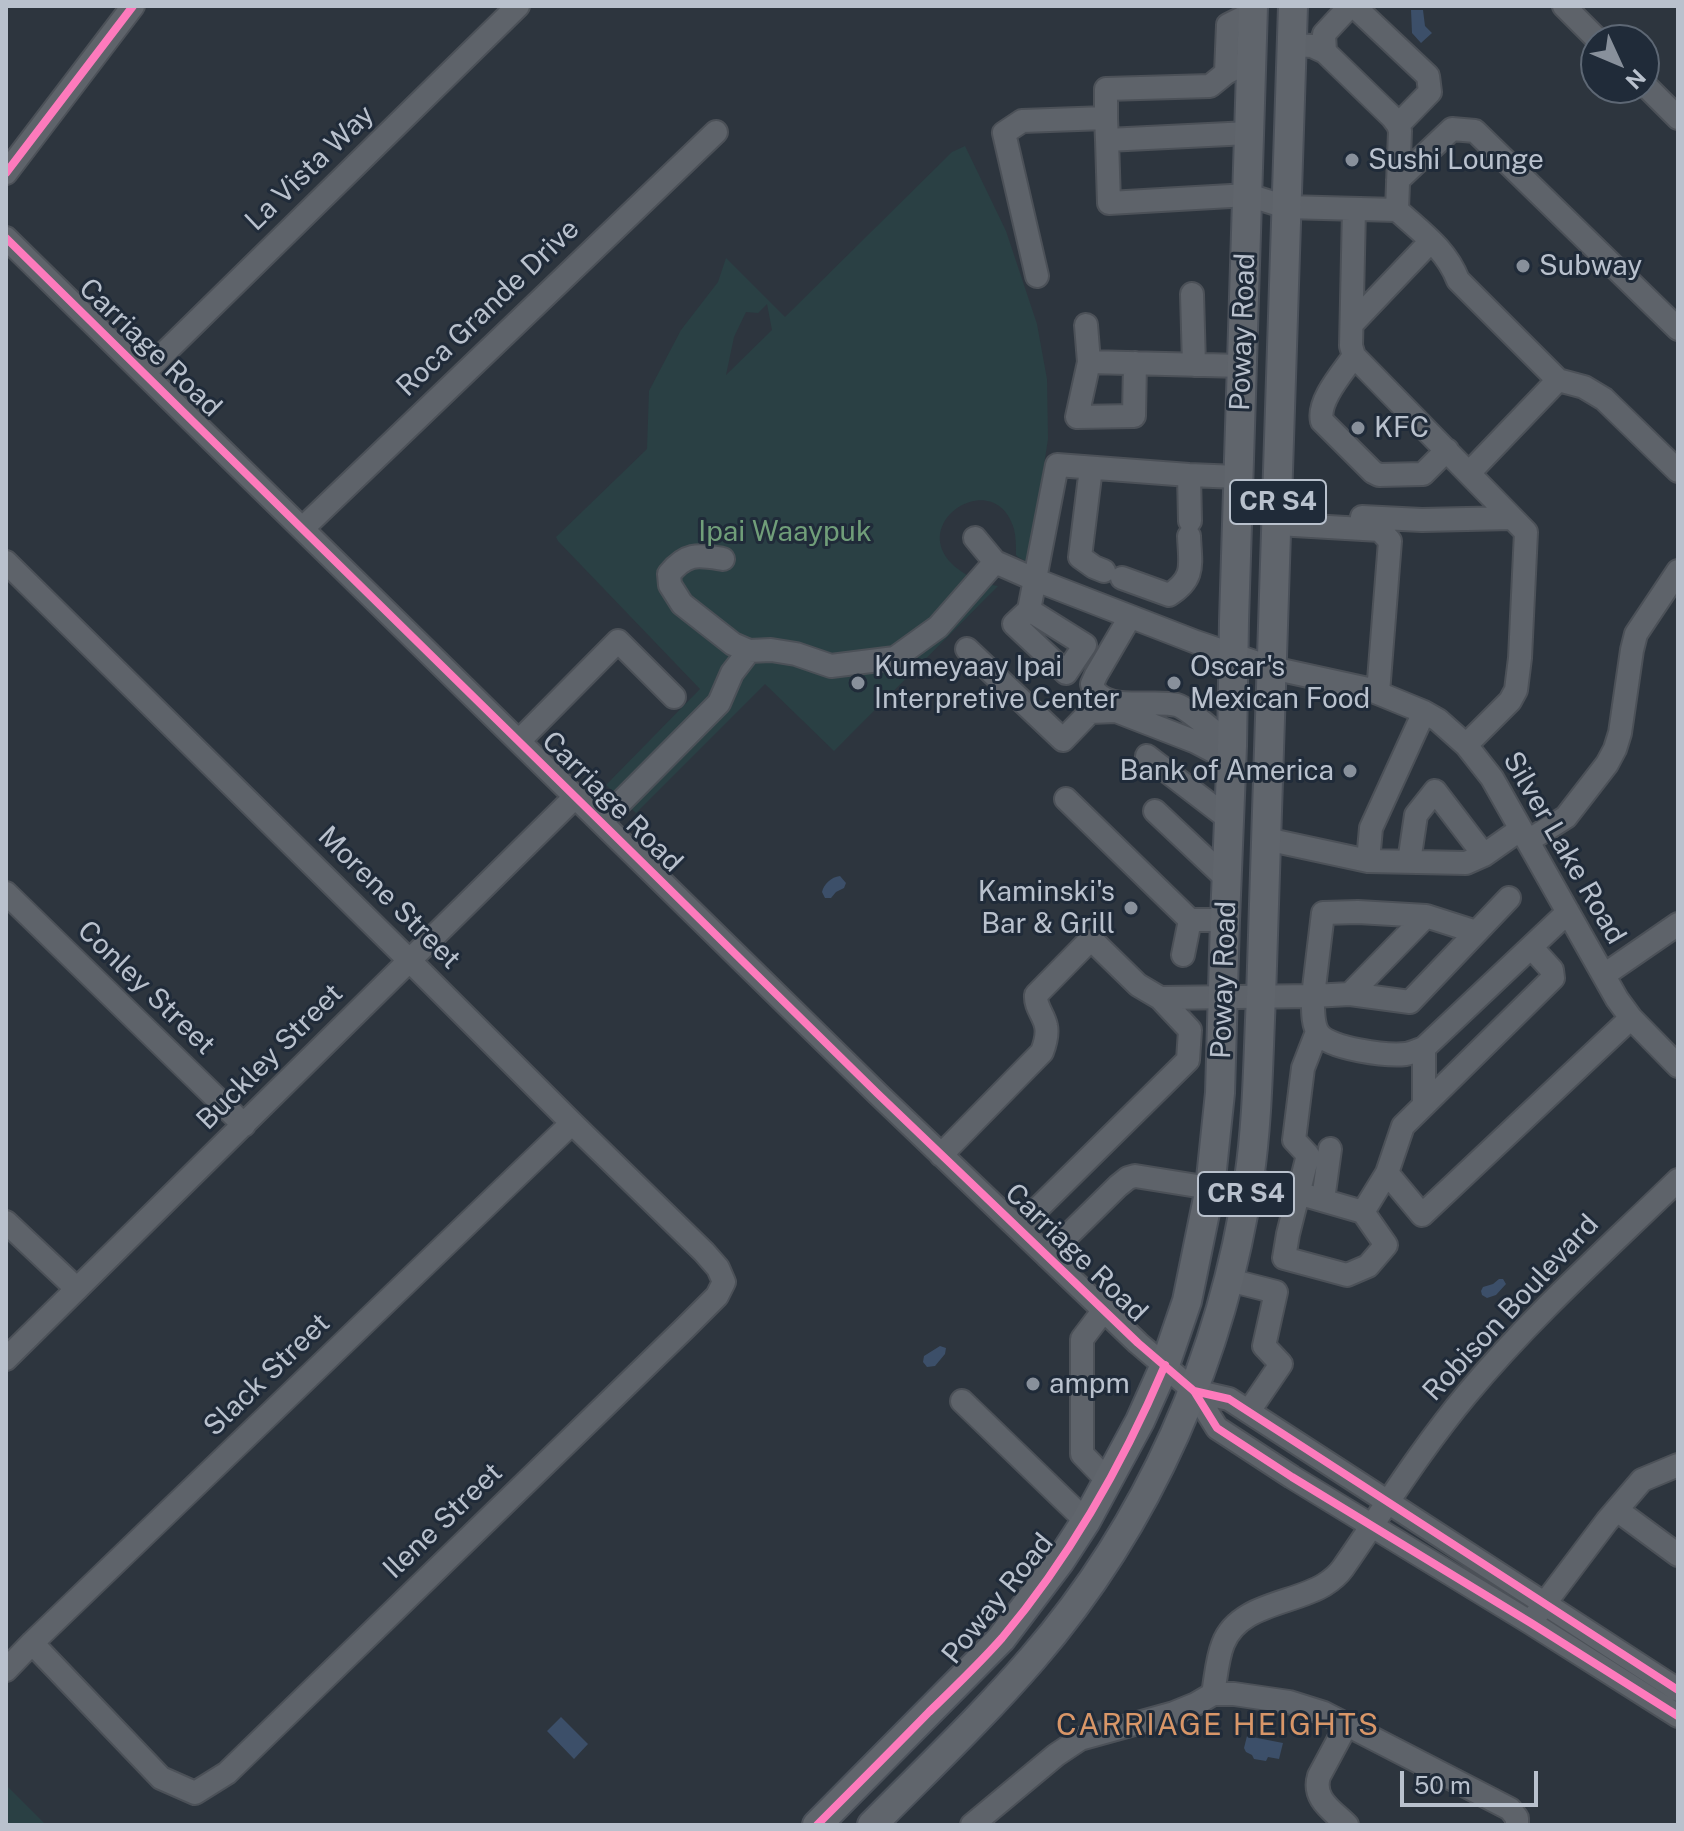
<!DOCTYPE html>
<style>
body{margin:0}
#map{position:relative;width:1684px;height:1831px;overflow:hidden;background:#2d353e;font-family:"Public Sans",sans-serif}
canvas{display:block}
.frame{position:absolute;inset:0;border:8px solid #b9c1cd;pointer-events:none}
.north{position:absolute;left:1580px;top:24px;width:80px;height:80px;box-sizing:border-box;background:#202b39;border:2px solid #5d6774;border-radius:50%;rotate:134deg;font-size:22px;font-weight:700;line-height:32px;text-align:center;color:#b9c1cd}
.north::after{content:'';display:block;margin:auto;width:28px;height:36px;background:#88909b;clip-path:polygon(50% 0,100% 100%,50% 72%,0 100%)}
.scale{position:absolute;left:1400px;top:1771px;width:138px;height:36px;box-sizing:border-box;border:4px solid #b9c1cd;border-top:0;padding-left:10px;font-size:24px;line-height:28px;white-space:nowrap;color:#b9c1cd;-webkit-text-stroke:6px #202b39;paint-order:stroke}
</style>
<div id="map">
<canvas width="1684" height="1831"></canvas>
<div class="frame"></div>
<div class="north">N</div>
<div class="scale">50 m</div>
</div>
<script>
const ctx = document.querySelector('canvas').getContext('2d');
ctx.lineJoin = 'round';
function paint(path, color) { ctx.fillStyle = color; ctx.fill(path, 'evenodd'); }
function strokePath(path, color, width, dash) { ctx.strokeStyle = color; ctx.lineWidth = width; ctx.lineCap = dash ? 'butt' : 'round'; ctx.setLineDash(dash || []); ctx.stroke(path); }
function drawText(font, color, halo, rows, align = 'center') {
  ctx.font = font + ' "Public Sans",sans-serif'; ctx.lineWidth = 6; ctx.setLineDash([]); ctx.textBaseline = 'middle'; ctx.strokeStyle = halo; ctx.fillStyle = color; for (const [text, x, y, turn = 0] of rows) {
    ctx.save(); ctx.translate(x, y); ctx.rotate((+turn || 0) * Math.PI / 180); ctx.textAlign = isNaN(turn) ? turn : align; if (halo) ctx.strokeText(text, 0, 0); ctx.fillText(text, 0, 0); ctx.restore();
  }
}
paint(new Path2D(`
 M965,146L1006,231L1037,324L1047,379L1048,439L1029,563L1018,557L1016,555C1016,546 1016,537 1014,529C995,463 901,525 958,569C970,578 983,584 998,586L834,751L765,684L636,813L606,785L700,689L558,541L556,537L647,449L649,391L681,330L718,282L726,258L785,317L952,152ZM767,304L772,330L726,375L734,337L746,312L758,313Z
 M6,1785L46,1825H6Z`), '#2a4044');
paint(new Path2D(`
 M1411,10H1423L1425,26L1432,33L1421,43L1412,33Z
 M840,876L846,883L844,888L836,892L831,898H825L822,892C824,884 831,877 840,876Z
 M1499,1279H1503L1506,1284L1496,1295L1487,1298L1482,1295L1481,1291L1483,1287L1493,1284Z
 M940,1346L946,1348L945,1354L935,1366L927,1367L923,1362L924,1356Z
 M561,1717L588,1744L574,1759L547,1731Z
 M1247,1736L1283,1743L1279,1759L1268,1757L1266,1761L1254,1759L1252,1755L1246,1752L1244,1748Z`), '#3c4f69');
const minor = new Path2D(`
 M1354,6L1428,76L1430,92L1398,125
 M1564,6L1598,40
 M1325,52L1324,34L1350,6
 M1226,73L1228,25L1252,13
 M1644,84L1678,118
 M1106,118V89L1210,86L1226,73L1251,60
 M1249,133L1107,140L1109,203L1248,195L1286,207L1397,210L1400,131L1398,125L1392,117L1325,52L1312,46L1291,45
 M6,173L133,6
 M1398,180L1452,129L1475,131L1678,329
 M1354,209L1351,346L1354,356L1526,532L1520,658L1516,690L1510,701L1466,745
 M1397,210C1421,232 1446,249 1458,280L1558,380L1584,387L1604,399L1678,471
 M6,238L878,1094L1138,1343L1194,1391L1217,1428L1292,1477L1531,1623L1678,1716
 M1037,276L1004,133L1022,121L1106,118L1107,140
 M1192,294L1194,365
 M1352,324L1431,241
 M1086,325L1089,362L1242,366
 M1354,356C1343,372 1317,401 1322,421L1373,472L1379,475L1423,474L1447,450
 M1089,362L1077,417L1134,416L1135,363
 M144,373L518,6
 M1091,468L1080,557L1094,567L1104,571
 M1469,473L1558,380
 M1189,475L1190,521
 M1362,517L1422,520L1512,518
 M1277,524L1380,530L1390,541L1378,693
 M303,528L716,132
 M975,538L995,562L1036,580L1196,642L1272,668L1368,689L1424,712L1438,720L1466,745L1492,778L1617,999L1631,1018L1678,1066
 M723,559C698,555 687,552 669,574L670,585L682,604L733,644L749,651L771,650L796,654L831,666L895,658L938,627L995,562
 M6,562L410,961L572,1123L704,1252L718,1268L724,1282L717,1296L685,1328L227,1773L195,1793L161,1778L32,1643
 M1122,578L1169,595C1196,578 1190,564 1189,536
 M1029,610L1014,624L1066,673L1085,645L1029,610L1057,465L1189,475L1238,477
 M1130,617L1096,675L1092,684C1099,714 1154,699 1177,705C1188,708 1221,738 1232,746
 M967,649L1063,740L1090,712L1116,711L1196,742L1232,761
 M519,741L618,641L674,697
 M1147,756L1229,819
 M1066,799L1190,920H1225
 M1155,811L1227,879
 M601,822L719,703L732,673L749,651
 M1266,839L1368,861L1466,863L1484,855L1521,829
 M1528,841L1566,817L1607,764L1615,749L1620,733L1632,650L1636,634L1678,571
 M1368,861L1371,828L1424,712
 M1409,862L1416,815L1435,791L1484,855
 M6,893L244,1125
 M1476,932L1426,916L1358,912L1323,913L1313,996L1350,994L1410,1002L1509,898
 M1531,947L1552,970L1553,978L1403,1126L1387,1173L1422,1215L1631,1018
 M1183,955L1190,920
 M1604,975L1678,924
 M1350,994L1426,916
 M1160,998L1313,996C1313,1008 1312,1025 1319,1034C1330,1049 1387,1056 1406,1054C1412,1053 1418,1050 1424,1048
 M1317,1032L1303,1068L1294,1140L1308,1155L1288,1234L1284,1258L1347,1275L1368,1266L1386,1245L1363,1212
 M1424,1105V1048L1568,912
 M941,1155L1042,1052C1045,1044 1048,1035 1046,1026C1044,1015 1035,1007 1036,995L1087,943L1093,941L1138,985L1160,998L1190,1030L1188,1060L1018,1228
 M1249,1179L1363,1212L1387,1173
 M1323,1200L1330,1149
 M6,1222L77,1289
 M1047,1256L1118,1186L1128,1178L1135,1176L1210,1188
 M1229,1280L1276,1292L1264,1346L1281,1364L1249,1411
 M1104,1310L1082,1339V1454L1109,1482
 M6,1359L575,797
 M1194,1391L1229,1399L1678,1690
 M962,1401L1086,1521
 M1617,1510L1678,1555
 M1536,1615L1607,1521L1642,1480L1678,1465
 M6,1670L32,1643L572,1123
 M1213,1694H1234L1289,1702L1324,1713L1510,1809L1517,1818V1825
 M972,1825L1056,1755L1080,1739L1174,1713L1196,1704L1213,1694C1216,1677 1217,1659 1223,1644C1238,1604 1293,1604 1324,1585C1332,1580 1338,1575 1343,1568C1384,1509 1421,1449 1467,1394C1531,1317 1606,1250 1678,1180
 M1347,1825C1332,1810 1312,1799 1319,1776L1347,1724`);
const major = new Path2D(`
 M817,1825L1001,1639L1060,1561L1086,1521L1140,1421L1165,1365L1187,1301L1210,1188L1220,1093L1225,920L1232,746L1234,621L1253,6
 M872,1825C926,1770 982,1717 1032,1659C1149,1524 1223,1355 1249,1179C1258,1119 1258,1058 1261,997L1293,6`);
strokePath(minor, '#4c5158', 26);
strokePath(major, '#4b515a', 32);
strokePath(minor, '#5e636a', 22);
strokePath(major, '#60656c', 28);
strokePath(new Path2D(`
 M6,173L133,6
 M6,238L878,1094L1138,1343L1194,1391L1217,1428L1292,1477L1531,1623L1678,1716
 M1194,1391L1229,1399L1678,1690
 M817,1825C854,1788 892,1750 929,1712C954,1688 979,1664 1002,1638C1071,1556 1123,1464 1165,1365`), '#fd7abc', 8);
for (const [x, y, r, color] of [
 [1352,160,8,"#88909b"],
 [1523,266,8,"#88909b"],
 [1358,428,8,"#88909b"],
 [858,683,8,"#88909b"],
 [1174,683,8,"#88909b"],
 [1350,771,8,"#88909b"],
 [1131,908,8,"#88909b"],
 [1033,1384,8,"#88909b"]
]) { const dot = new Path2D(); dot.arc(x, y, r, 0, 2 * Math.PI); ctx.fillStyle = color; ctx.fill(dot); strokePath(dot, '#202b39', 3); }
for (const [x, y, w] of [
 [1278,502,96],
 [1246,1194,96]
]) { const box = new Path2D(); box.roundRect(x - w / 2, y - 22, w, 44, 6); ctx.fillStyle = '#202b39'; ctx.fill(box); strokePath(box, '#b9c1cd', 2); }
drawText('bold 26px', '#b9c1cd', null, [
 ["CR S4",1278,502],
 ["CR S4",1246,1194]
]);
drawText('28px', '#b9c1cd', '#202b39', [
 ["Sushi Lounge",1368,160],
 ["Subway",1539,266],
 ["KFC",1374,428],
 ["Kumeyaay Ipai",874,667],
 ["Interpretive Center",874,699],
 ["Oscar's",1190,667],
 ["Mexican Food",1190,699],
 ["Bank of America",1334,771,"right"],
 ["Kaminski's",1115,892,"right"],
 ["Bar & Grill",1115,924,"right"],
 ["ampm",1049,1384]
], 'left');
drawText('28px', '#b9c1cd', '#202b39', [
 ["La Vista Way",310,168,-44],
 ["Roca Grande Drive",488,308,-44],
 ["Poway Road",1243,332,-88],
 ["Carriage Road",150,348,44],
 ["Carriage Road",612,802,45],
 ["Silver Lake Road",1564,848,60],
 ["Morene Street",389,898,45],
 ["Poway Road",1224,980,-88],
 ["Conley Street",146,988,44],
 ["Buckley Street",270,1057,-45],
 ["Carriage Road",1076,1253,44],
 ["Robison Boulevard",1511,1308,-47],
 ["Slack Street",267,1375,-44],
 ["Ilene Street",443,1521,-44],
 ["Poway Road",998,1599,-51]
]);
drawText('28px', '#709e79', '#202b39', [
 ["Ipai Waaypuk",785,532]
]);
ctx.letterSpacing = '2px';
drawText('30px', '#d89668', '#202b39', [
 ["CARRIAGE HEIGHTS",1218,1726]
]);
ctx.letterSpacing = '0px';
</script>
